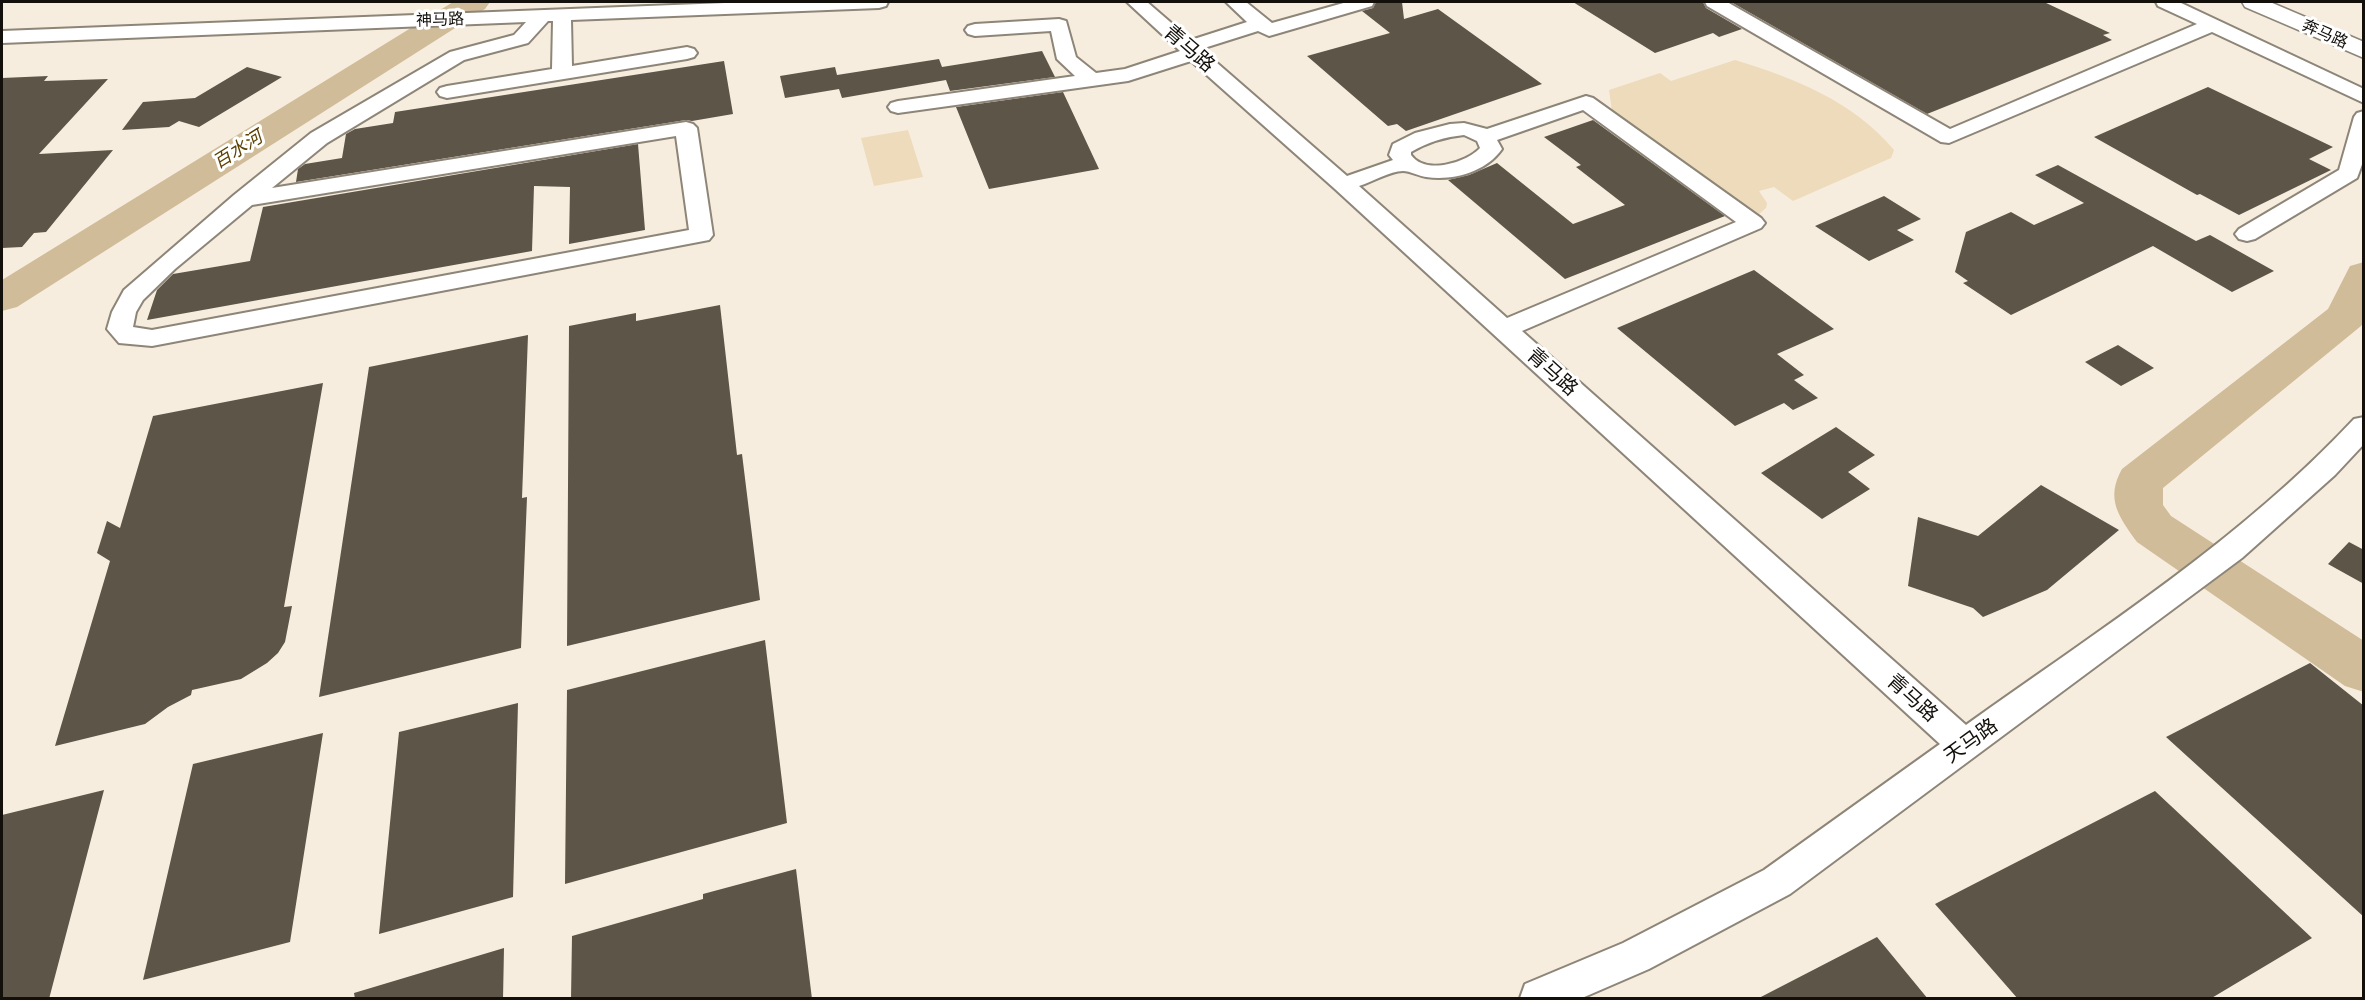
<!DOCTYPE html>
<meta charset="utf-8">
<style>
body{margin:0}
#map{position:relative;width:2365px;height:1000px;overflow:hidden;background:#f6edde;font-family:Inter,sans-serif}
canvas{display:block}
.frame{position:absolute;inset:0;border:3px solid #13100b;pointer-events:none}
</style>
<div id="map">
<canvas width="2365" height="1000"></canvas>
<div class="frame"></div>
</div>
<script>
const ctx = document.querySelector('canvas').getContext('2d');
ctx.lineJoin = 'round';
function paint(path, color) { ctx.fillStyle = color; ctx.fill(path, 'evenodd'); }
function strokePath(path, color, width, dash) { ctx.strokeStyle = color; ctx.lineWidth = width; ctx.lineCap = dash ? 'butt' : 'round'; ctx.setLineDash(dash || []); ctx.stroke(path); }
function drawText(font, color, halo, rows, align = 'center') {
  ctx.font = font + ' Inter,"Noto Sans SC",sans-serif'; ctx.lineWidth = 6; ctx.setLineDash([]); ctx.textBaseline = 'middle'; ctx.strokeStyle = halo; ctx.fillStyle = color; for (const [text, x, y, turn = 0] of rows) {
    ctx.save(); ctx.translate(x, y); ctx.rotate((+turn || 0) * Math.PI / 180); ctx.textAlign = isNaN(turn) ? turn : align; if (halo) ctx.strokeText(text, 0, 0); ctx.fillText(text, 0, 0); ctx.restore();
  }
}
paint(new Path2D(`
 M1735,60C1794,78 1853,101 1894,150L1891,158L1793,201L1774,187L1759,191L1767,203L1766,208L1759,214L1612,111L1609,90L1660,73L1671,81Z
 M908,130L923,177L874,186L861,138Z`), '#eddbbb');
paint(new Path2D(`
 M453,2H490L485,9L17,307L2,311V280Z
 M2364,262V321L2361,326L2163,488V505L2171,516L2364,641V692L2345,686L2137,542C2119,517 2105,499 2122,469L2328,309L2350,266Z`), '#d0bc99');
paint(new Path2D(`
 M1376,2H1402L1404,19L1438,9L1542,84L1406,131L1397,124L1388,126L1307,56L1390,33L1362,11L1373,8Z
 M1573,2H1703L1706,8L1742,29L1719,37L1713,33L1655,53Z
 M1731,2H2044L2110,33L2103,35L2112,40L1927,114Z
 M1042,51L1055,77L950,91L946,80L842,98L839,89L785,98L780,76L835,67L837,75L939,59L942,67Z
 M724,61L733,114L692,121L686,120L296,182L298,169L305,164L342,158L346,134L355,129L393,123L395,112Z
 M247,67L282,77L199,127L179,121L169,127L122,130L143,102L195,98Z
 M48,76L44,81L108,79L39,154L113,150L46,232L34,233L22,247L2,248V78Z
 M2208,87L2333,147L2309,159L2331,170L2239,215L2200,194L2197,195L2094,137Z
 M1063,92L1099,169L989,189L956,107Z
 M1593,120L1725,216L1565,279L1448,180L1469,175L1497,163L1573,224L1625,205L1576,167L1581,165L1544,137Z
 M638,144L645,230L569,244L570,187L534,186L532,251L147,320L157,290L173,274L250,261L263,207Z
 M2058,165L2196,241L2210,235L2274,271L2232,292L2153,246L2011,315L1963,283L1968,281L1955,272L1966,232L2011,212L2034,225L2084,203L2035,175Z
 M1884,196L1921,219L1897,230L1914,240L1869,261L1815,226Z
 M1754,270L1834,329L1777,354L1804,375L1794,380L1818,398L1793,410L1784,403L1735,426L1617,328Z
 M720,305L737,455L742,454L760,600L567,646L569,326L636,313V321Z
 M528,335L522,498L527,497L521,648L319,697L369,367Z
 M2118,345L2154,368L2121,386L2085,362Z
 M323,383L284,607L292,606L285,642L278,653L267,663L241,679L192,690L191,695L168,707L145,724L55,746L110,561L97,553L107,521L120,528L153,416Z
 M1836,427L1875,455L1848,472L1870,489L1822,519L1761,473Z
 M2041,485L2119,530L2047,590L1983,617L1973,608L1908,586L1918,517L1978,536Z
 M2349,542L2364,550V584L2328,564Z
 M765,640L787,823L565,884L567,690Z
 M2310,663L2364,706V917L2166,737Z
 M518,703L513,897L379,934L399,732Z
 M323,733L290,942L143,980L193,764Z
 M104,790L49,999H2V815Z
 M2155,791L2312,938L2210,999H2018L1935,904Z
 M796,869L812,999H571L572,936L703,899V894Z
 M1877,937L1928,999H1757Z
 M504,948L503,999H355L354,993Z`), '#5c5548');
const minor = new Path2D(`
 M751,2H888L886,6L879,8L571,20L572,66L687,47L694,49L697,53L694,57L687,59L447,98L440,96L437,92L440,88L447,86L552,69L553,21H548L528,43L464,60L327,143L272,188L686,122L693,124L697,128L713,235L709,240L152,346L119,343L107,329L112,312L124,290L234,195L311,133L450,52L514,35L526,22L2,43V31ZM676,136L689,230L152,330L133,327L136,312L143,300L175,269L252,205Z
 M1127,2H1147L1191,40L1247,22L1226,2H1246L1272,23L1347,2H1374L1372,6L1276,34L1269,36L1258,31L1201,49L1347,176L1393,160L1389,155L1393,144L1415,133L1450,124L1464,123L1487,129L1586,96L1593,98L1761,218L1765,223L1761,228L1522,331L1966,725C2100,629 2241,540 2354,419L2364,417V444L2335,475L2242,558L1790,894L1649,969L1582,998H1520L1525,984L1623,943L1764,870L1940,744L1335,189L1191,61L1128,81L898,113L891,111L888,107L891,103L898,101L1075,76L1057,59L1051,31L975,36L968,34L965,30L968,26L975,24L1059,19L1066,21L1076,57L1096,73L1125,69L1180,51ZM1583,110L1736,222L1507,318L1359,186C1372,182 1390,171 1403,171C1410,171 1419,176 1426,177C1453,181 1486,172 1502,149L1497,140ZM1464,135L1477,141L1480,148C1466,163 1425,175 1411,155V152C1428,142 1445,137 1464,135Z
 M1705,2H1727L1950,129L2197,24L2158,6L2156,2H2179L2364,89V103L2212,32L1949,143L1941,142L1707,6Z
 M2364,111V159L2357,178L2255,239L2247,241L2239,239L2235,234L2239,229L2339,170L2354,117L2357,113Z`);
const major = new Path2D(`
 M2242,2H2270L2364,42V58L2245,7Z`);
strokePath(minor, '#8d8577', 4);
strokePath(major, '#8d8577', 3);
paint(minor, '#fff');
paint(major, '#fff');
drawText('16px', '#13100b', '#fff', [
 ["神马路",440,20,-2],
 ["奔马路",2325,34,24]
]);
drawText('italic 18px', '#5d4100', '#fff', [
 ["百水河",238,150,-32]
]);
drawText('20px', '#13100b', '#fff', [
 ["青马路",1189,49,41],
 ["青马路",1552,372,42],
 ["青马路",1912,698,42],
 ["天马路",1971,741,-36]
]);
</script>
